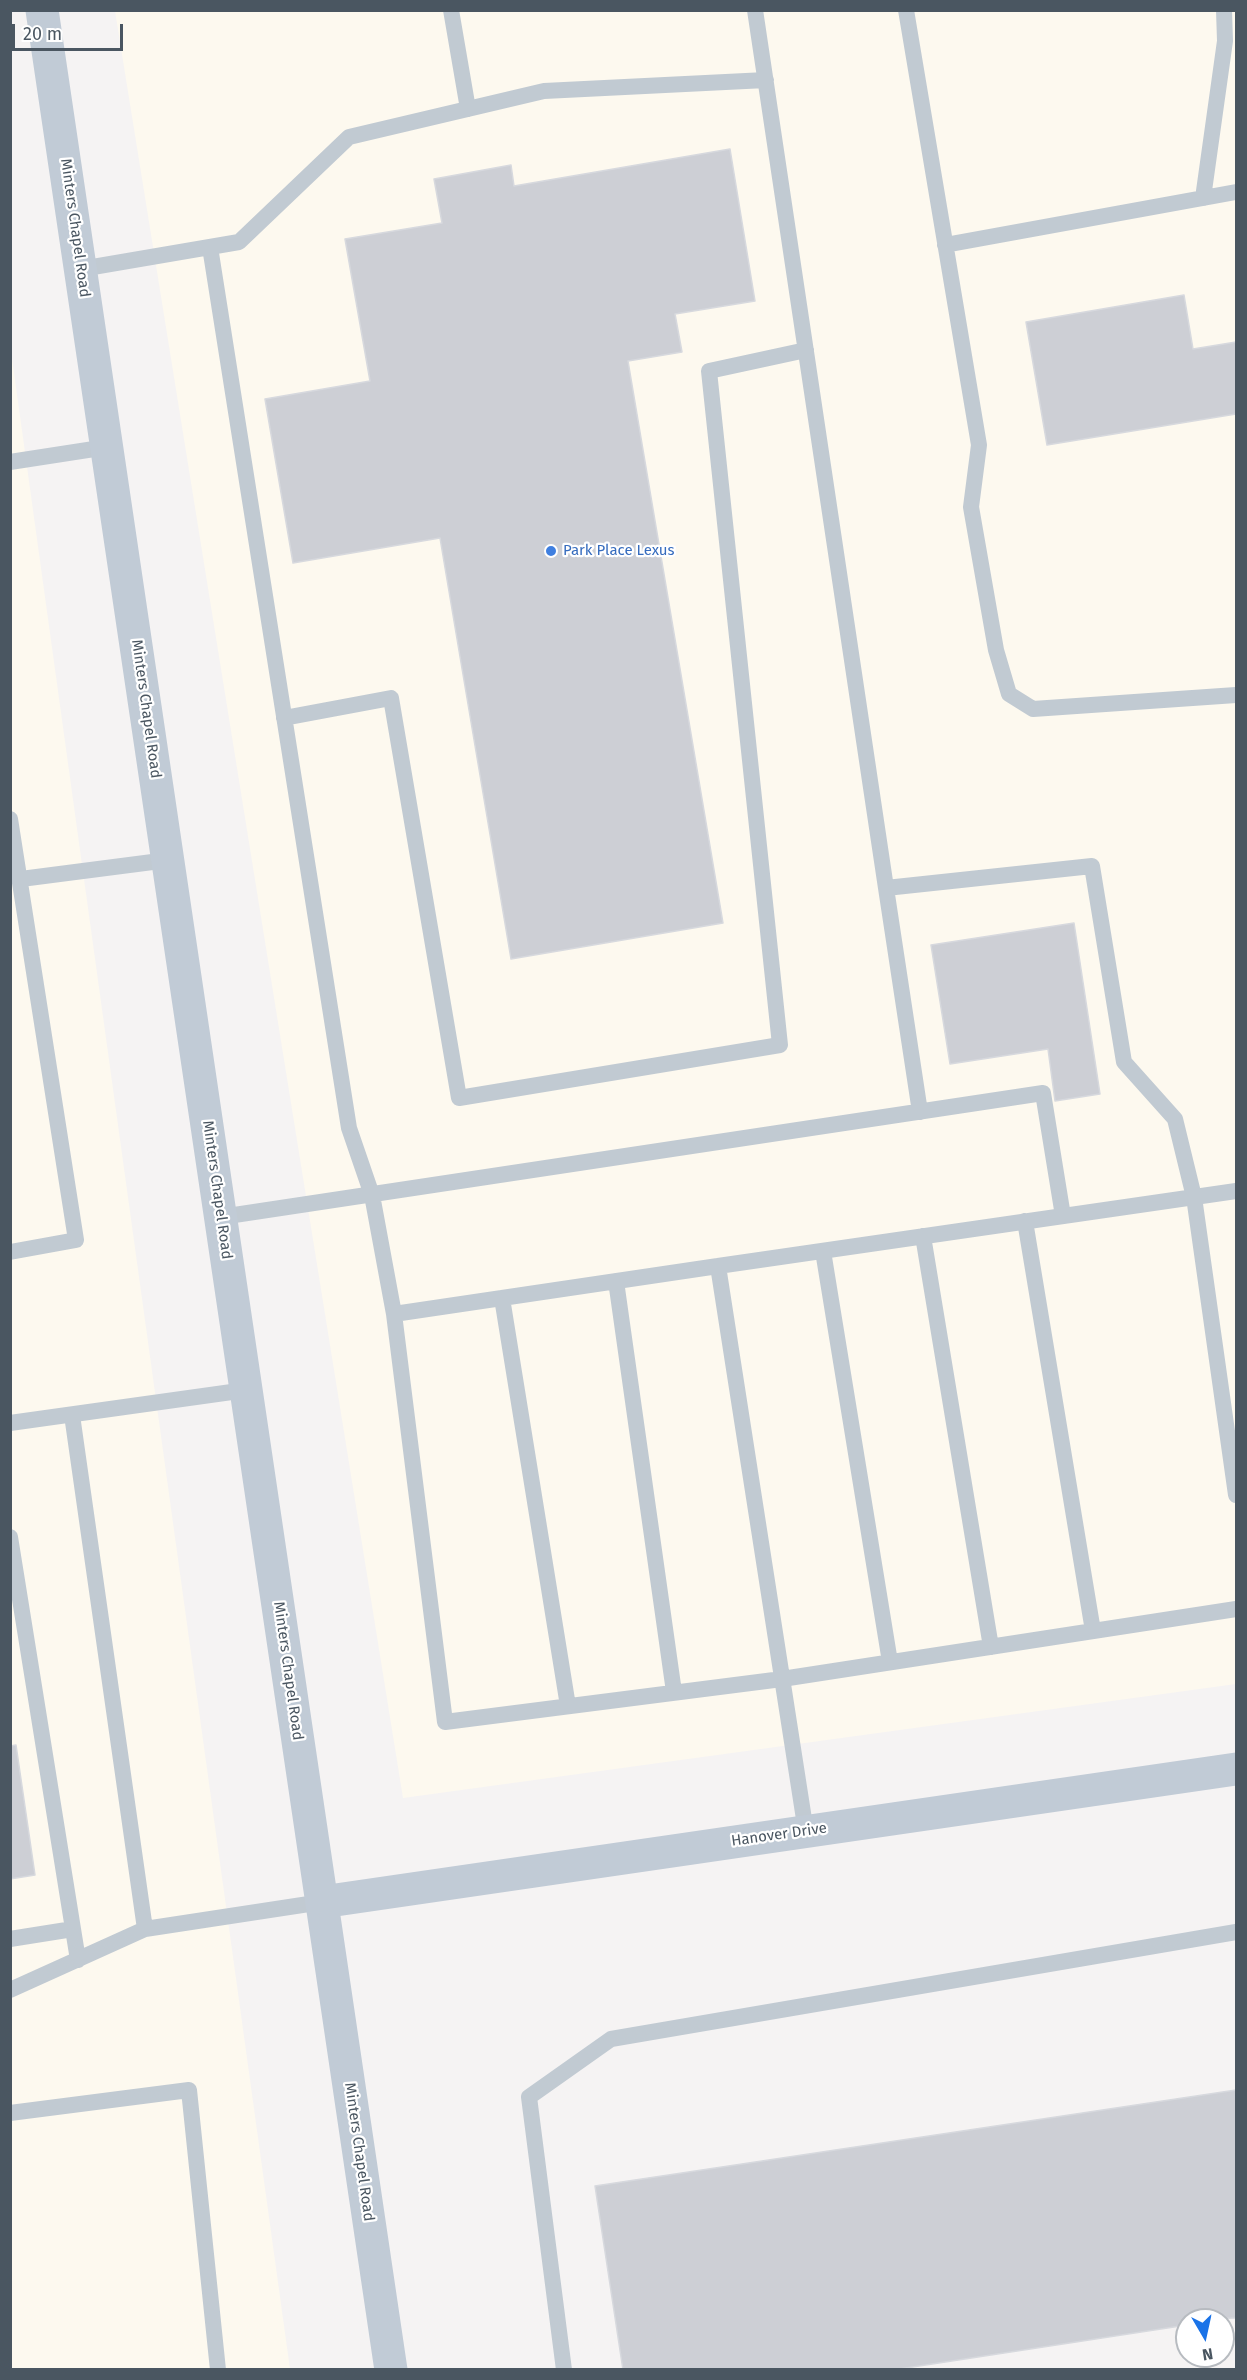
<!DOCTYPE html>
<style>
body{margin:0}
#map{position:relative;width:1247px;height:2380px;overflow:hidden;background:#f5f3f3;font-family:"Fira Sans",sans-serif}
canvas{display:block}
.frame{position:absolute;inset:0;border:12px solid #4a5661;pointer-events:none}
.north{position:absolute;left:1175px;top:2308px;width:60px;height:60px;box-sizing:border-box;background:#fff;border:2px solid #b7bbc0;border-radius:50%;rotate:171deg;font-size:16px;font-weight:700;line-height:24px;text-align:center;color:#4a5661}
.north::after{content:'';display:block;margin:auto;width:21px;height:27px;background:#1a73e8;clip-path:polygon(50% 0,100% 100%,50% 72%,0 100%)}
.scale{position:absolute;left:12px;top:24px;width:111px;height:27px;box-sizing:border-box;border:3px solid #4a5661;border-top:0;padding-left:8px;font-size:18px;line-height:21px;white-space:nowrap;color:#4a5661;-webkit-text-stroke:4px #fff;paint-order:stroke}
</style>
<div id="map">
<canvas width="1247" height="2380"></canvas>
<div class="frame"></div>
<div class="north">N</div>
<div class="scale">20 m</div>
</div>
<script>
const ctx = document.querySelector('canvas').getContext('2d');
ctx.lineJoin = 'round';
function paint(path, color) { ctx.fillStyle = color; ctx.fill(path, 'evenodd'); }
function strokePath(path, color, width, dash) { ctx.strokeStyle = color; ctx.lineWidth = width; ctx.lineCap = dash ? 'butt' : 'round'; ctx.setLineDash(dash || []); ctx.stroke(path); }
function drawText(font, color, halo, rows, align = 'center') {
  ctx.font = font + ' "Fira Sans",sans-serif'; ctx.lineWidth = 4.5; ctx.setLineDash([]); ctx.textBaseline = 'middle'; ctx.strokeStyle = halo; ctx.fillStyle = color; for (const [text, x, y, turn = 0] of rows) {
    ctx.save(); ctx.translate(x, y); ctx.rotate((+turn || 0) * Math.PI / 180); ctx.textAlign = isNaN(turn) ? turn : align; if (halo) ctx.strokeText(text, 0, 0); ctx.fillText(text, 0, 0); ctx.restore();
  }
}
paint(new Path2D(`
 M115,11H1236V1684L403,1798Z
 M11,351L290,2369H11Z`), '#fdf9ef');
const building = new Path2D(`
 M730,149L755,301L675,314L682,352L628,361L723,923L511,959L440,538L293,563L265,399L370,381L345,239L442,223L434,179L511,165L514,186Z
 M1184,295L1193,349L1236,342V414L1047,445L1026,322Z
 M1074,923L1100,1094L1055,1101L1048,1049L950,1064L931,945Z
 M16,1745L35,1875L10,1879V1746Z
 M1236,2090V2318L1187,2320V2325L893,2370H623L595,2186Z`);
paint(building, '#cdcfd5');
strokePath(building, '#d7d9de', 1.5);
strokePath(new Path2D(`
 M451,10L468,109
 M755,10L886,888
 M906,10L979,445L971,507L996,650L1009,694L1033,709L1236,695
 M1203,198L1225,41L1224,10
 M945,245L1236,192
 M210,247L349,1128L372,1195L394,1314
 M81,269L239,242L349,137L544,91L766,80
 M10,462L107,447
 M284,718L391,698L459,1098L780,1045L709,371L806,350
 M10,819L76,1240L10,1252
 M21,879L168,860
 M920,1112L886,888L1092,866L1124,1062L1175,1119L1194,1197L1236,1495
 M221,1217L1043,1093L1063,1216
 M1025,1221L1093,1631
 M923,1236L991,1647
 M823,1251L890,1662
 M718,1266L394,1314L445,1722L782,1679L1236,1609
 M616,1281L674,1692
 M502,1298L568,1706
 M72,1415L145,1929
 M10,1423L246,1390
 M10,1537L78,1960
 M806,1832L718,1266L1236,1191
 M10,1939L73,1929
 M10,1990L145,1929L322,1902
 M10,2113L189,2090L218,2370
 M564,2370L529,2097L611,2039L1236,1932`), '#c1cad2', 16);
strokePath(new Path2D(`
 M42,10L391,2370
 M322,1902L1236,1769`), '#c1cbd6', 33);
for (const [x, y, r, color] of [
 [551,551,6,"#3f7fe0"]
]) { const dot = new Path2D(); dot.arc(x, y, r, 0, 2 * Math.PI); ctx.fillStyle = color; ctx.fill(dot); strokePath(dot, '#fff', 2); }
drawText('15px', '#4a5661', '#fff', [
 ["Minters Chapel Road",75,228,82],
 ["Minters Chapel Road",146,709,82],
 ["Minters Chapel Road",217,1190,82],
 ["Minters Chapel Road",288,1671,82],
 ["Hanover Drive",779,1835,-8],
 ["Minters Chapel Road",359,2152,82]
]);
drawText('15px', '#366cbe', '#fff', [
 ["Park Place Lexus",563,551]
], 'left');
</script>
